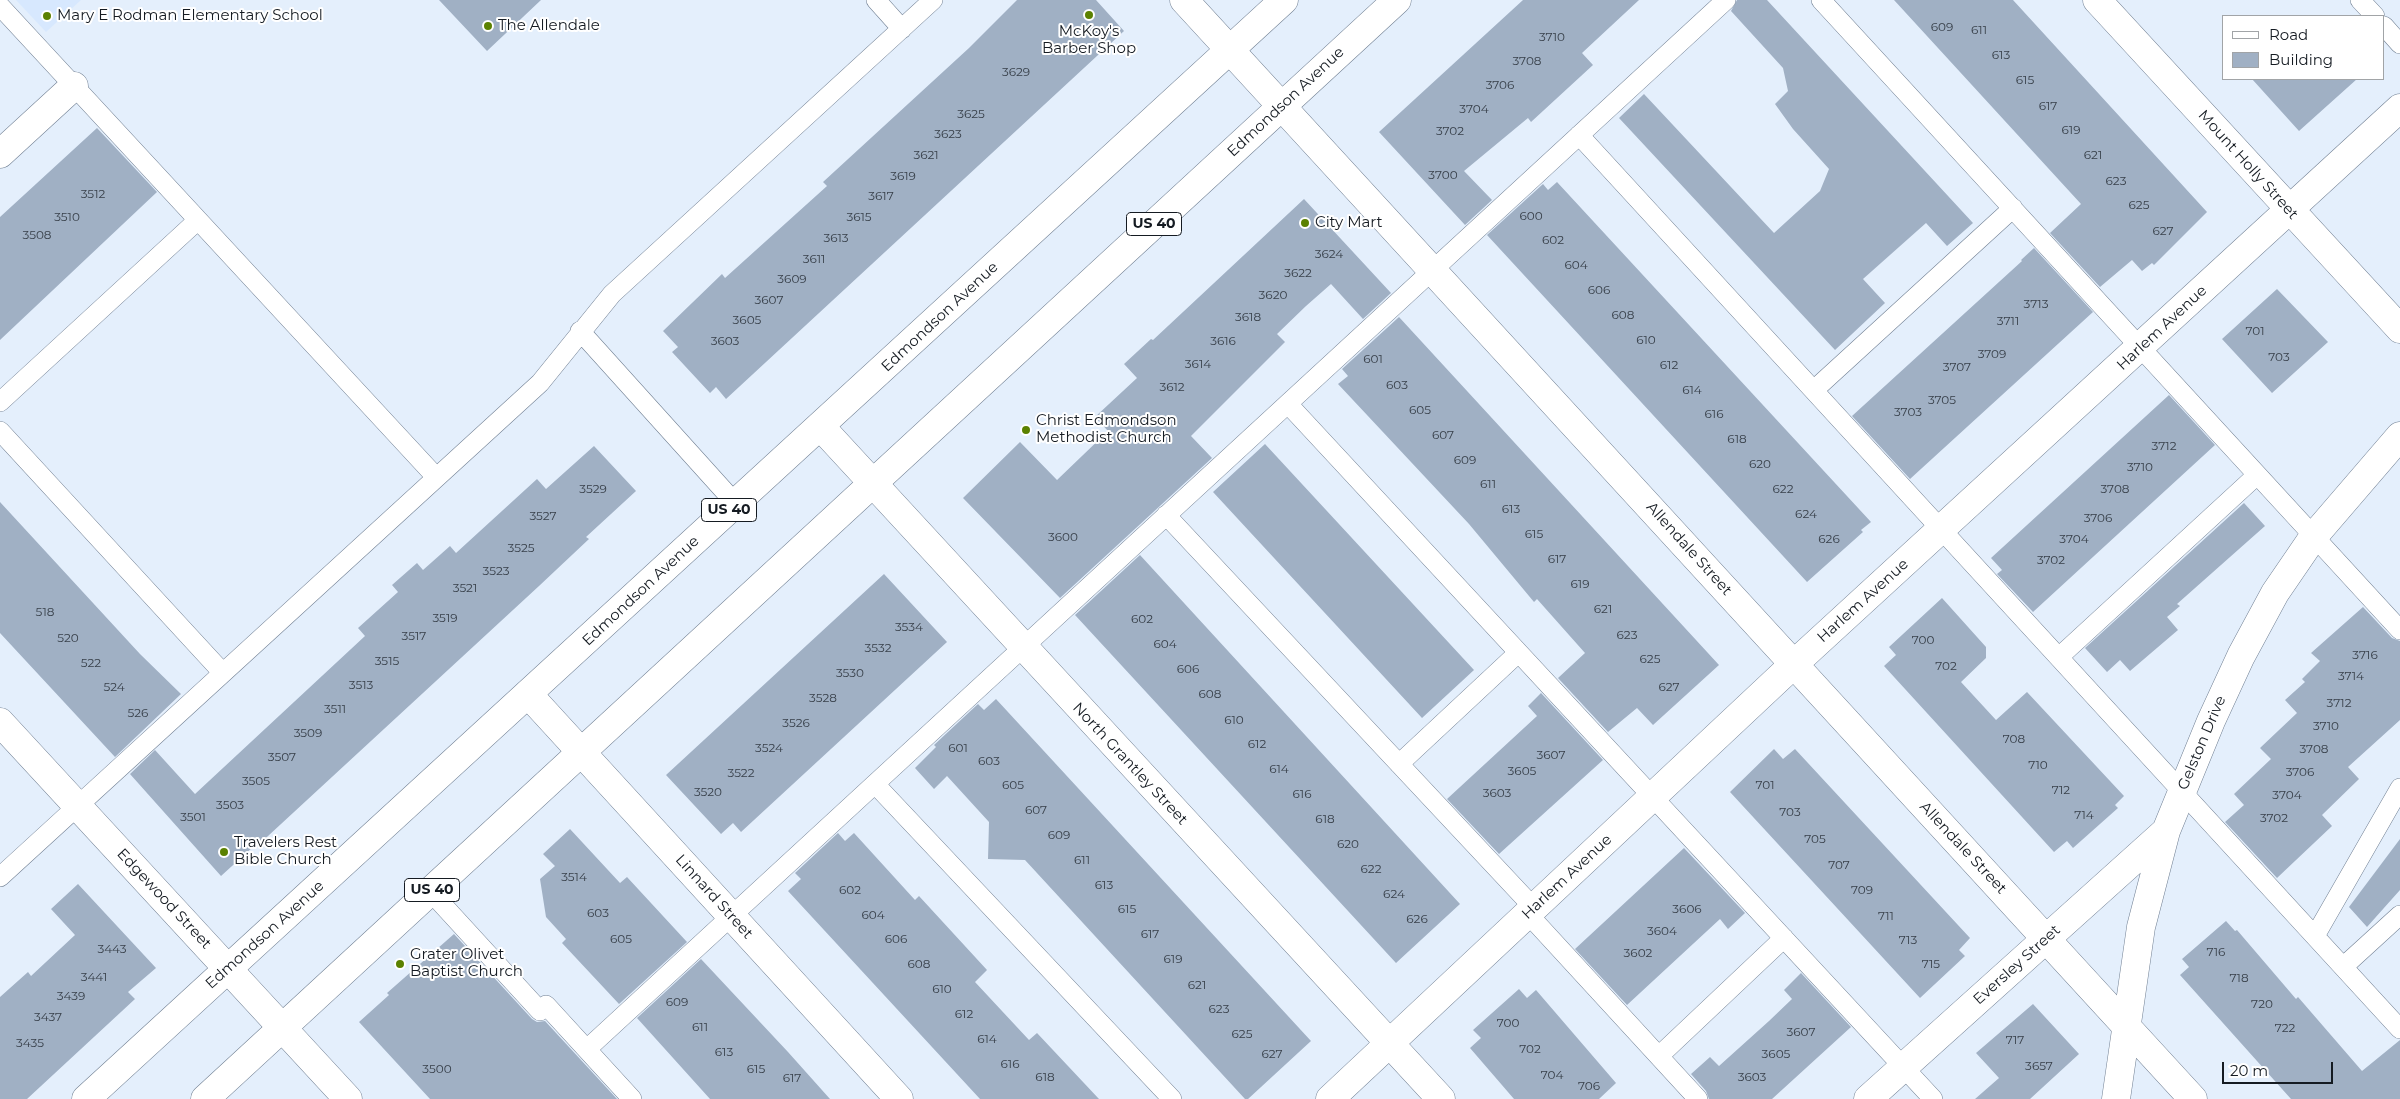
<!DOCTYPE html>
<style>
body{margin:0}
#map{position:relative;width:2400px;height:1099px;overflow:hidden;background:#e4effc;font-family:Montserrat,sans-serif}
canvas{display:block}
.legend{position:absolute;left:2222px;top:15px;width:162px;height:65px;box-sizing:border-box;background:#fff;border:1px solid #a1a4a7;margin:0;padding:6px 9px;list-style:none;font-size:15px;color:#151b22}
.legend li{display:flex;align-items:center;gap:10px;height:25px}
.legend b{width:25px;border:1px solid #a1a4a7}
.scale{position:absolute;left:2222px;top:1062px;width:111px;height:22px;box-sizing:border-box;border:2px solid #151b22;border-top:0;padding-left:6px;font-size:15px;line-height:18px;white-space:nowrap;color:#151b22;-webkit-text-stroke:4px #fff;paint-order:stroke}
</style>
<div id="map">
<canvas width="2400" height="1099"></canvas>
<ul class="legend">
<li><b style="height:6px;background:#fff"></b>Road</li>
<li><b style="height:14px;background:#a0b0c4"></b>Building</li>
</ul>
<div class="scale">20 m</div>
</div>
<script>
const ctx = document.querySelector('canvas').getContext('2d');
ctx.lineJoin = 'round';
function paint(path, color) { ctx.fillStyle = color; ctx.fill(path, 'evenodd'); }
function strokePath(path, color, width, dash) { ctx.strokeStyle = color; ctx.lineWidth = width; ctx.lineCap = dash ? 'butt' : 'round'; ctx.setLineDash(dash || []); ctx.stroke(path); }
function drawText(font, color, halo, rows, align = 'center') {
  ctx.font = font + ' Montserrat,sans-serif'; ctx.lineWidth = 4; ctx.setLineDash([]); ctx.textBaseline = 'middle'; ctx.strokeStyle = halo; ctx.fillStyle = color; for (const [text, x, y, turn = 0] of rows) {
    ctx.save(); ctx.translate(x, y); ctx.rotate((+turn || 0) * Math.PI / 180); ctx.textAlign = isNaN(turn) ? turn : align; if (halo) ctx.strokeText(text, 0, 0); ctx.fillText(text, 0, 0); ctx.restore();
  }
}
paint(new Path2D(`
 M16,0H81L46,32Z`), '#d7e8fe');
paint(new Path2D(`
 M439,0H541L487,51Z
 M1017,0H1096L1124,31L726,399L716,387L710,393L672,352L678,347L663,331L722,274L725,278L827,186L823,182L969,48Z
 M1523,0H1639L1582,53L1593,65L1531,122L1528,118L1464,171L1492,200L1465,225L1379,132Z
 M1737,0H1767L1973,223L1947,246L1926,223L1863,279L1885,303L1835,350L1619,118L1644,94L1774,233L1820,191L1829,169L1793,129L1775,104L1788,91L1783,68L1731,11Z
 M1894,0H2013L2207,212L2154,265L2152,263L2142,271L2132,260L2100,287L2050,233L2081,204Z
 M2252,79H2357L2299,131Z
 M97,128L157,192L0,340V217Z
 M1557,182L1871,522L1861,530L1863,532L1807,582L1487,235L1543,184L1548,190Z
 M1304,199L1391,293L1363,319L1331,284L1306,306L1277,334L1285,342L1191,436L1212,458L1060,598L963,498L1020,442L1057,480L1108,431L1095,417L1137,378L1124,364L1151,339L1153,340Z
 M2034,248L2093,312L1910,479L1852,416L2022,261L2021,260Z
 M2277,289L2328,342L2272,393L2222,339Z
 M1399,317L1719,665L1653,725L1637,708L1608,732L1558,678L1585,653L1537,599L1534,602L1469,524L1338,384L1348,376L1342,369Z
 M2169,395L2215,445L2033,612L1997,574L2002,570L1991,558Z
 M1265,444L1474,670L1422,718L1213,492Z
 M594,446L636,491L586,537L589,539L539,586L255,848L254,846L221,876L130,774L155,750L195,794L365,636L358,628L398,592L392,585L417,563L423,570L450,546L456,553L537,479L546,489Z
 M0,502L140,654L181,694L115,757L0,633Z
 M2244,503L2265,526L2177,604L2180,606L2167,617L2178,630L2130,671L2120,660L2107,672L2085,648Z
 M1140,555L1460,904L1396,963L1075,615Z
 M884,574L947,642L741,832L733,823L721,834L666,775Z
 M1942,598L1986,647V658L1961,682L1996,720L2027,692L2124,796L2115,805L2118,808L2073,848L2067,841L2054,852L1884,666L1896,655L1889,647Z
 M2363,607L2392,638L2400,641V720L2348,767L2359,779L2322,815L2332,826L2277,878L2225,822L2244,805L2234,794L2271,759L2260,748L2297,713L2285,700L2305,682L2302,679L2320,661L2311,653Z
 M1541,693L1603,760L1499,854L1447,799L1537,716L1528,706Z
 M996,699L1311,1041L1248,1099H1245L1025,860L988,859L989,822L947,776L934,789L915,768L936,747L934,745L978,704L984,710Z
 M1774,749L1783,759L1795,749L1970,938L1959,950L1965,956L1920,998L1730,792Z
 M570,829L620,883L627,877L687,942L619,1004L562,943L566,939L546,917L540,879L555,866L543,854Z
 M838,833L845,841L854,833L915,900L919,896L987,970L975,982L1029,1040L1037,1033L1099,1099H980L788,891L801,879L795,873Z
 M2400,839V890L2367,927L2349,907Z
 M1684,848L1745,913L1728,929L1720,919L1627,1005L1575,949Z
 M78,884L156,968L128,992L135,999L27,1099H0V997L28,972L31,976L75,935L51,909Z
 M2226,921L2235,931L2237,930L2296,999L2298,997L2362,1071L2400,1040V1099H2291L2180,975L2189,967L2182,959Z
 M454,934L532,1019L537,1022L545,1021L617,1099H430L359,1022L389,995L387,993Z
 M701,959L788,1052L830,1099H710L637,1018Z
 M1801,973L1851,1027L1772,1099H1709L1706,1091L1691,1074L1710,1057L1719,1066L1769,1021L1792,999L1784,990Z
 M1519,989L1527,998L1536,990L1616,1083L1599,1099H1514L1470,1048L1481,1038L1473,1030Z
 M2033,1004L2079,1054L2030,1099H1975L1999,1078L1976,1053Z`), '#a0b0c4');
const service = new Path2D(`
 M876,0L902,29
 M1821,0L2400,630
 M2360,0L2375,16
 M0,6L436,477
 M2384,26L2400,44
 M1579,135L2400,1029
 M580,331L736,504
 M1814,390L2013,208
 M0,402L198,220
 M1288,404L1933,1099
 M0,431L222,672
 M1166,515L1534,908
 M2059,657L2257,475
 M1399,764L1518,653
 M875,784L1172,1099
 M0,877L540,383L612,294L933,0
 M430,891L540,1011L546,1005L632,1099
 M1528,914L1698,1099
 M2315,936L2400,788
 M2343,967L2400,915
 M587,1049L1726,0
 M1659,1056L1784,938`);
const minor = new Path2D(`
 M1184,0L2193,1099
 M2097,0L2400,329
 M0,154L74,86
 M821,427L1441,1099
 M528,694L899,1099
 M0,722L348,1099
 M1330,1099L1794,664L2400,108
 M1868,1099L2166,831
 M2116,1099L2141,927L2166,831L2211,721L2241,656L2275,593L2314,536L2400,436`);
const primary = new Path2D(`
 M86,1099L1284,0
 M205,1099L1397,0`);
strokePath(service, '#707f92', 20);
strokePath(minor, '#707f92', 29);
strokePath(primary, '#707f92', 29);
strokePath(service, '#fff', 19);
strokePath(minor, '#fff', 28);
strokePath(primary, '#fff', 28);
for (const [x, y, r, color] of [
 [1089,15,5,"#5b8100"],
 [47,16,5,"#5b8100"],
 [488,26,5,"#5b8100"],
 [1305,223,5,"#5b8100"],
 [1026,430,5,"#5b8100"],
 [224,852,5,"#5b8100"],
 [400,964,5,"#5b8100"]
]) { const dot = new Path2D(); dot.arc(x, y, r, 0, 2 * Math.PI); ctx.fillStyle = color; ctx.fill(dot); strokePath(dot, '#fff', 2); }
drawText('12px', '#38404a', null, [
 ["609",1942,27],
 ["611",1979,30],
 ["3710",1552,37],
 ["613",2001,55],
 ["3708",1527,61],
 ["3629",1016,72],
 ["615",2025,80],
 ["3706",1500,85],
 ["617",2048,106],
 ["3704",1474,109],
 ["3625",971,114],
 ["619",2071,130],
 ["3702",1450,131],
 ["3623",948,134],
 ["3621",926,155],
 ["621",2093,155],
 ["3700",1443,175],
 ["3619",903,176],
 ["623",2116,181],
 ["3512",93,194],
 ["3617",881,196],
 ["625",2139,205],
 ["600",1531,216],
 ["3510",67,217],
 ["3615",859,217],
 ["627",2163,231],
 ["3508",37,235],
 ["3613",836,238],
 ["602",1553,240],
 ["3624",1329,254],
 ["3611",814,259],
 ["604",1576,265],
 ["3622",1298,273],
 ["3609",792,279],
 ["606",1599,290],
 ["3620",1273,295],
 ["3607",769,300],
 ["3713",2036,304],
 ["608",1623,315],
 ["3618",1248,317],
 ["3605",747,320],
 ["3711",2008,321],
 ["701",2255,331],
 ["610",1646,340],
 ["3603",725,341],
 ["3616",1223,341],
 ["3709",1992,354],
 ["703",2279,357],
 ["601",1373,359],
 ["3614",1198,364],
 ["612",1669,365],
 ["3707",1957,367],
 ["603",1397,385],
 ["3612",1172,387],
 ["614",1692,390],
 ["3705",1942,400],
 ["605",1420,410],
 ["3703",1908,412],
 ["616",1714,414],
 ["607",1443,435],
 ["618",1737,439],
 ["3712",2164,446],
 ["609",1465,460],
 ["620",1760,464],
 ["3710",2140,467],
 ["611",1488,484],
 ["3529",593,489],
 ["622",1783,489],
 ["3708",2115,489],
 ["613",1511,509],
 ["624",1806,514],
 ["3527",543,516],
 ["3706",2098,518],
 ["615",1534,534],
 ["3600",1063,537],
 ["626",1829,539],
 ["3704",2074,539],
 ["3525",521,548],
 ["617",1557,559],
 ["3702",2051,560],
 ["3523",496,571],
 ["619",1580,584],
 ["3521",465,588],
 ["621",1603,609],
 ["518",45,612],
 ["3519",445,618],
 ["602",1142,619],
 ["3534",909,627],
 ["623",1627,635],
 ["3517",414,636],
 ["520",68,638],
 ["700",1923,640],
 ["604",1165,644],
 ["3532",878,648],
 ["3716",2365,655],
 ["625",1650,659],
 ["3515",387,661],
 ["522",91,663],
 ["702",1946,666],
 ["606",1188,669],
 ["3530",850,673],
 ["3714",2351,676],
 ["3513",361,685],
 ["524",114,687],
 ["627",1669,687],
 ["608",1210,694],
 ["3528",823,698],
 ["3712",2339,703],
 ["3511",335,709],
 ["526",138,713],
 ["610",1234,720],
 ["3526",796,723],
 ["3710",2326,726],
 ["3509",308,733],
 ["708",2014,739],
 ["612",1257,744],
 ["3524",769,748],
 ["601",958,748],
 ["3708",2314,749],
 ["3607",1551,755],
 ["3507",282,757],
 ["603",989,761],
 ["710",2038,765],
 ["614",1279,769],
 ["3605",1522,771],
 ["3706",2300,772],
 ["3522",741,773],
 ["3505",256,781],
 ["605",1013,785],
 ["701",1765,785],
 ["712",2061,790],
 ["3520",708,792],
 ["3603",1497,793],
 ["616",1302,794],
 ["3704",2287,795],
 ["3503",230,805],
 ["607",1036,810],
 ["703",1790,812],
 ["714",2084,815],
 ["3501",193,817],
 ["3702",2274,818],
 ["618",1325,819],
 ["609",1059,835],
 ["705",1815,839],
 ["620",1348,844],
 ["611",1082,860],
 ["707",1839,865],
 ["622",1371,869],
 ["3514",574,877],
 ["613",1104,885],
 ["602",850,890],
 ["709",1862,890],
 ["624",1394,894],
 ["615",1127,909],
 ["3606",1687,909],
 ["603",598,913],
 ["604",873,915],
 ["711",1886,916],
 ["626",1417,919],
 ["3604",1662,931],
 ["617",1150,934],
 ["605",621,939],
 ["606",896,939],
 ["713",1908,940],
 ["3443",112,949],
 ["716",2216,952],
 ["3602",1638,953],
 ["619",1173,959],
 ["608",919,964],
 ["715",1931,964],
 ["3441",94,977],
 ["718",2239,978],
 ["621",1197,985],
 ["610",942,989],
 ["3439",71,996],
 ["609",677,1002],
 ["720",2262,1004],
 ["623",1219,1009],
 ["612",964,1014],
 ["3437",48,1017],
 ["700",1508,1023],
 ["611",700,1027],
 ["722",2285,1028],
 ["3607",1801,1032],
 ["625",1242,1034],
 ["614",987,1039],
 ["717",2015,1040],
 ["3435",30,1043],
 ["702",1530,1049],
 ["613",724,1052],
 ["627",1272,1054],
 ["3605",1776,1054],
 ["616",1010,1064],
 ["3657",2039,1066],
 ["3500",437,1069],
 ["615",756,1069],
 ["704",1552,1075],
 ["618",1045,1077],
 ["3603",1752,1077],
 ["617",792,1078],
 ["706",1589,1086]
]);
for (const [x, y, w] of [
 [1154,224,55],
 [729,510,55],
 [432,890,55]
]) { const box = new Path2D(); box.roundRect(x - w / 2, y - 11.5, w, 23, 4); ctx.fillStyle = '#fff'; ctx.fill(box); strokePath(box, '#151b22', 1); }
drawText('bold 14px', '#151b22', null, [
 ["US 40",1154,224],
 ["US 40",729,510],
 ["US 40",432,890]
]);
drawText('15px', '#151b22', '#fff', [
 ["Mary E Rodman Elementary School",57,16],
 ["The Allendale",498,26],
 ["McKoy's",1089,32,"center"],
 ["Barber Shop",1089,49,"center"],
 ["City Mart",1315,223],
 ["Christ Edmondson",1036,421],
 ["Methodist Church",1036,438],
 ["Travelers Rest",234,843],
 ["Bible Church",234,860],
 ["Grater Olivet",410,955],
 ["Baptist Church",410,972]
], 'left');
drawText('15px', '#151b22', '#fff', [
 ["Edmondson Avenue",1286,102,-43],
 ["Mount Holly Street",2248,165,48],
 ["Edmondson Avenue",940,317,-43],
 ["Harlem Avenue",2162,328,-43],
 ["Allendale Street",1689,549,48],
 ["Edmondson Avenue",641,591,-43],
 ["Harlem Avenue",1863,601,-42],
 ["Gelston Drive",2202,743,-67],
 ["North Grantley Street",1130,764,47],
 ["Allendale Street",1963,848,47],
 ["Harlem Avenue",1567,877,-43],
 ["Linnard Street",714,897,48],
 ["Edgewood Street",164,899,47],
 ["Edmondson Avenue",265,935,-42],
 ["Eversley Street",2017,965,-42]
]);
</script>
